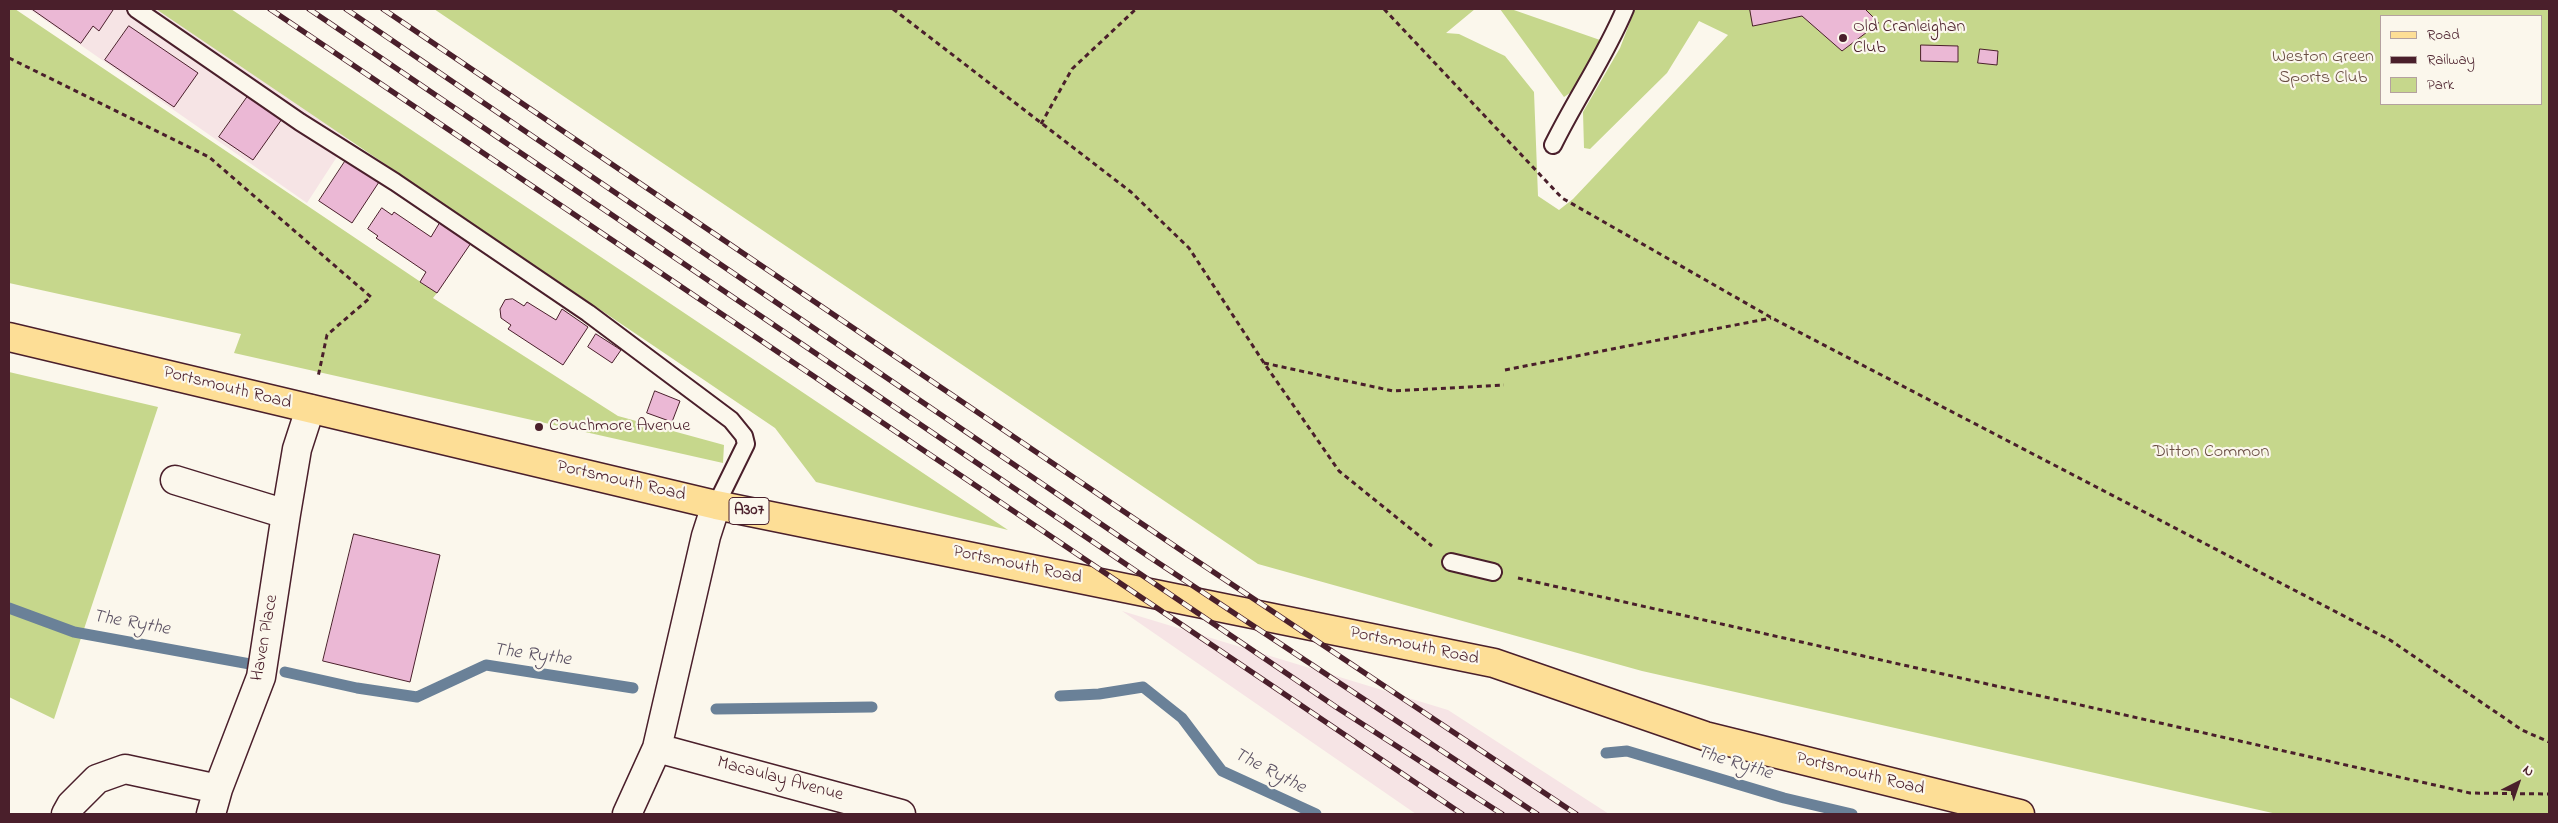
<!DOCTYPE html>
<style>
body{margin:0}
#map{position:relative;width:2558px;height:823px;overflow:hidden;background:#fbf7ec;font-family:"Indie Flower",sans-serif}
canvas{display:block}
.frame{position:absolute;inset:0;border:10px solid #4a1f2b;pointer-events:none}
.legend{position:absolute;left:2380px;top:15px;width:162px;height:90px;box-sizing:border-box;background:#fbf7ec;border:1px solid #b4a19f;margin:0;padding:6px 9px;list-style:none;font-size:15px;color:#4a1f2b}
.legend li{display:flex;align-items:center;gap:10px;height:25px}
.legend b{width:25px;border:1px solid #b4a19f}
.north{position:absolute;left:2493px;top:758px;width:50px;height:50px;-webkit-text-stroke:4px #fbf7ec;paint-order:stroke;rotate:41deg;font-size:14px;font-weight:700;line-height:20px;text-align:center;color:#4a1f2b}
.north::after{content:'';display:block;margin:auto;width:18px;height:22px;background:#4a1f2b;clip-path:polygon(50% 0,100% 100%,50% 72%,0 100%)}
</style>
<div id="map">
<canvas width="2558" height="823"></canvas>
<div class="frame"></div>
<ul class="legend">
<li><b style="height:6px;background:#fdde96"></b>Road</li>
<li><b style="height:6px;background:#4a1f2b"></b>Railway</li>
<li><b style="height:14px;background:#c6d78c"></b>Park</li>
</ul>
<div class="north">N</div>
</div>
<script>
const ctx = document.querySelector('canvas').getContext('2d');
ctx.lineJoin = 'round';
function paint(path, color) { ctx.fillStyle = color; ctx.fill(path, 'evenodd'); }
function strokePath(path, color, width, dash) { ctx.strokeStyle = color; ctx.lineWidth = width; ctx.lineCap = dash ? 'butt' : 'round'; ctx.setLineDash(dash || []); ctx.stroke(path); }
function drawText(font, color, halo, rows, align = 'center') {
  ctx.font = font + ' "Indie Flower",sans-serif'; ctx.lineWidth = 4.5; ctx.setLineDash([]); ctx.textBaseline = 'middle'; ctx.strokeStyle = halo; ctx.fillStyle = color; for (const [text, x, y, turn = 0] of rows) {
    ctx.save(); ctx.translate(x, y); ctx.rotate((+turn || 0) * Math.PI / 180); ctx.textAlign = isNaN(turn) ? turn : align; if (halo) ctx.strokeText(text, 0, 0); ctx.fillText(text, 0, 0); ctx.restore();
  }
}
paint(new Path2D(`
 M29,9H170L353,132L307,203Z
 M1122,611L1448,710L1609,814H1416Z`), '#f6e4e5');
paint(new Path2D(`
 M9,9H15L437,293L433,298L618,416L724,445L723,463L234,353L241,334L9,283Z
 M156,9H231L1008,530L816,482L775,428Z
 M434,9H1475L1446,33L1459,34L1505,56L1534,92L1538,196L1559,210L1573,199L1728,35L1699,21L1667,73L1590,149L1584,148L1583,112L1620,48L1635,9H2549V814H2277L1642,671L1258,564ZM2382,16H2542V104H2382Z
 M1500,9H1511L1600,40C1595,59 1581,87 1564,97Z
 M9,372L158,407L54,719L9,697Z`), '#c6d78c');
strokePath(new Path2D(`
 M9,608L74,632L250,664
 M285,672L357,688L417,697L486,665L633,688
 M1060,696L1099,694L1143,687L1182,718L1222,771L1316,814
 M716,709L872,707
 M1606,753L1627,751L1784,798L1852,814`), '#6a8198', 11);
const building = new Path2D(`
 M32,9H111L113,10L99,31L93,26L81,43Z
 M1750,9H1865L1879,23L1842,51L1802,16L1753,26Z
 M129,26L198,73L174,107L105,60Z
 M1921,45L1958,46V62L1921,61Z
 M1980,49L1998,51L1997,65L1978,63Z
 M248,96L282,119L253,160L219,137Z
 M346,160L379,182L352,223L319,201Z
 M382,208L392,215L394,212L431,237L440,222L471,243L437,293L420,282L426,272L376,238L378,236L368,229Z
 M513,299L524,306L527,302L556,320L562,309L588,327L563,365L508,329L511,325L501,318L500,309L505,300Z
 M596,334L621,350L612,363L588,347Z
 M655,391L680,401L672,422L647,413Z
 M354,534L440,555L410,682L323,661Z`);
paint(building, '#ebb8d5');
strokePath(building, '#4a1f2b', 1);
const lane = new Path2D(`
 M136,9L300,122L395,182L588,313L731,420L744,436L746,444L716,505
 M1553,145C1576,98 1605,57 1625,9
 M1451,562L1493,572`);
const street = new Path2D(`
 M175,480L286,514L261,677L218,789L211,814
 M286,514L297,449L310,409
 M657,748L901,814
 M66,814L71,805L97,779L125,769L218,789
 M627,814L657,748L706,536L716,505`);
const primary = new Path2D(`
 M9,337L716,505L1494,663L1705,736L2020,814`);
strokePath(lane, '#4a1f2b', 20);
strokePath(street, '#4a1f2b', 31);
strokePath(primary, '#4a1f2b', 31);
strokePath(new Path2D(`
 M893,9L1131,192L1189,248L1264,363L1339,471L1432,546
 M1384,9L1562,198L1772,318L2390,640L2522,730L2549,742
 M9,58L209,157L371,297L327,335L318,377
 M1041,124L1072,69L1136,9
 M1264,363L1393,391L1504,385
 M1505,370L1771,318
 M1518,578L2470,793L2549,794`), '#4a1f2b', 3, [5, 4]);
strokePath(lane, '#fbf7ec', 16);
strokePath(street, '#fbf7ec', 28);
strokePath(primary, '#fdde96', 28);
const rail = new Path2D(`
 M270,9L1462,814
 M309,9L1336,707L1502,814
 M346,9L1148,556L1537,814
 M383,9L1188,555L1576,814`);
strokePath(rail, '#4a1f2b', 5.5);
strokePath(rail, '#fbf7ec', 4, [11]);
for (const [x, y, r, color] of [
 [1843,38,5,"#4a1f2b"],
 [539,427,5,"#4a1f2b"]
]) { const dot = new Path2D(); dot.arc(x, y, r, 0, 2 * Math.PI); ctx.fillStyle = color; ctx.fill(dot); strokePath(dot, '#fbf7ec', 2); }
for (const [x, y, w] of [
 [749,511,40]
]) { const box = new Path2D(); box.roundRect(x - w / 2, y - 13.5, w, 27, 4); ctx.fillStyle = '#fbf7ec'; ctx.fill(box); strokePath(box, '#4a1f2b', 1); }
drawText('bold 16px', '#4a1f2b', null, [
 ["A307",749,511]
]);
drawText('18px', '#4a1f2b', '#fbf7ec', [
 ["Old Cranleighan",1853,28],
 ["Club",1853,49],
 ["Couchmore Avenue",549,427]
], 'left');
drawText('18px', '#694d43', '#fbf7ec', [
 ["Weston Green",2323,58],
 ["Sports Club",2323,79],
 ["Ditton Common",2211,453]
]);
drawText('18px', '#4a1f2b', '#fbf7ec', [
 ["Portsmouth Road",227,389,14],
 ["Portsmouth Road",621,482,13],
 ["Portsmouth Road",1017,566,12],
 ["Haven Place",266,638,-80],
 ["Portsmouth Road",1414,647,12],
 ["Portsmouth Road",1860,775,14],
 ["Macaulay Avenue",780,780,15]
]);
drawText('italic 19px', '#5a5062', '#fbf7ec', [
 ["The Rythe",131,624,10],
 ["The Rythe",532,656,8],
 ["The Rythe",1734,764,17],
 ["The Rythe",1269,772,27]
]);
</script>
